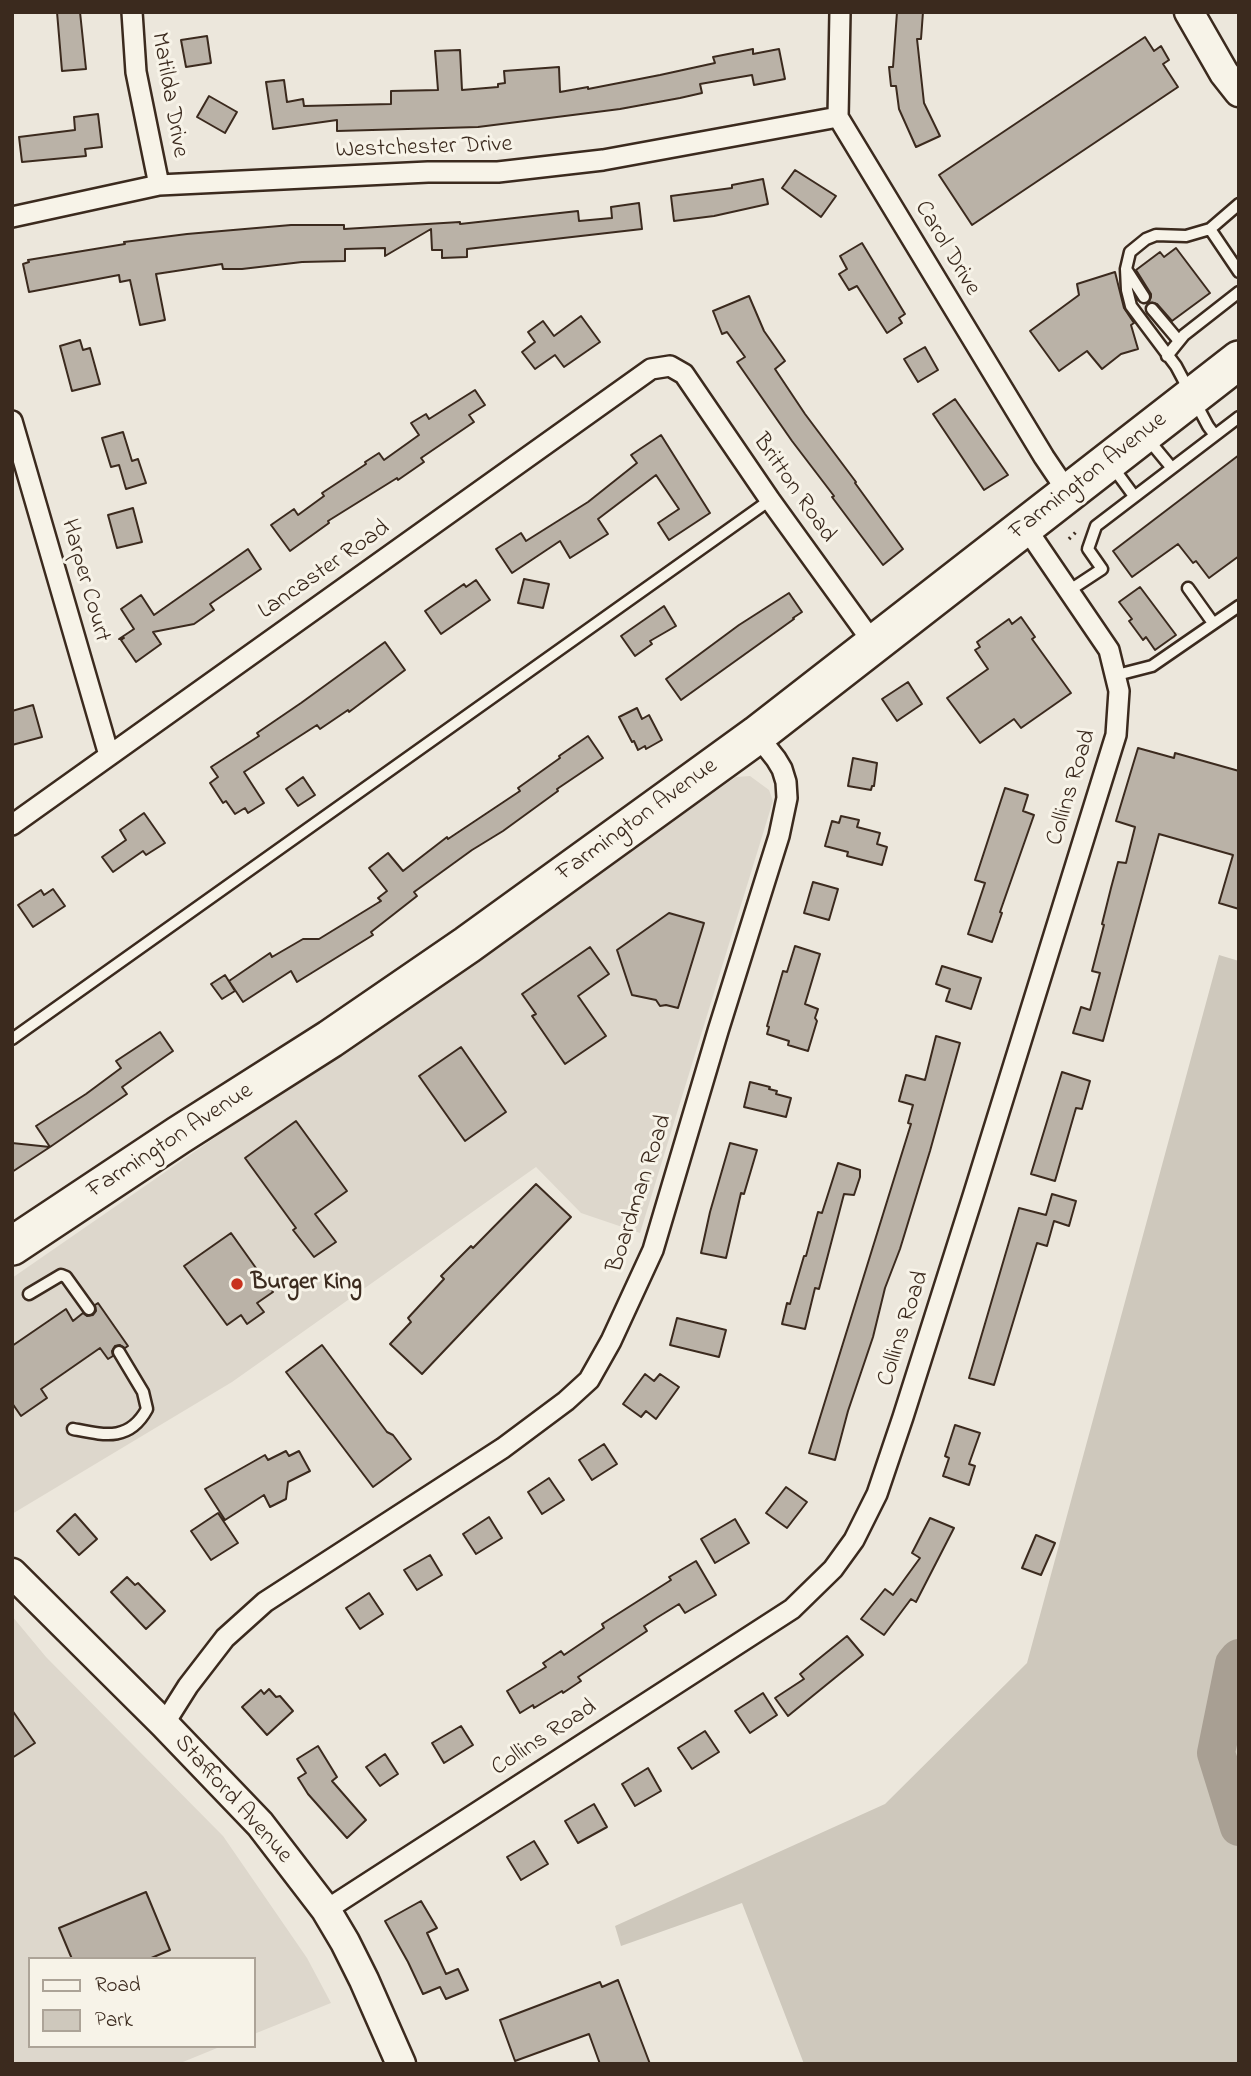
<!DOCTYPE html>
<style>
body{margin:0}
#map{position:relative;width:1251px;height:2076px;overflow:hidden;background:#ece7dc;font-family:"Indie Flower",sans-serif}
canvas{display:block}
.frame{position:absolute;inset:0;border:14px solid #3b2a1e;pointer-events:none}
.legend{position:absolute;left:28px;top:1957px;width:228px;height:91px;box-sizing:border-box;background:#f7f3e8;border:2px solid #aca397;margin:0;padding:9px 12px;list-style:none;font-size:21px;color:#3b2a1e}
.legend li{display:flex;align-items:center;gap:14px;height:35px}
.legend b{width:35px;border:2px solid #aca397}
</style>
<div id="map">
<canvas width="1251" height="2076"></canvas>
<div class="frame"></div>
<ul class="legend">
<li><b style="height:9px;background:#f7f3e8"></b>Road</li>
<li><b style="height:19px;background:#cec8bc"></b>Park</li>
</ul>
</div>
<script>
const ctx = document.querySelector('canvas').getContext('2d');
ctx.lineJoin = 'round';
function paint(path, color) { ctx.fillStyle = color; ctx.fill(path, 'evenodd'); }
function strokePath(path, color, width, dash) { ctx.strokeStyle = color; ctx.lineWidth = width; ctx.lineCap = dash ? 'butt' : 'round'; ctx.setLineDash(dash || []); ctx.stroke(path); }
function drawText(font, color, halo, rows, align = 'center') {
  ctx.font = font + ' "Indie Flower",sans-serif'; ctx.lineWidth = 6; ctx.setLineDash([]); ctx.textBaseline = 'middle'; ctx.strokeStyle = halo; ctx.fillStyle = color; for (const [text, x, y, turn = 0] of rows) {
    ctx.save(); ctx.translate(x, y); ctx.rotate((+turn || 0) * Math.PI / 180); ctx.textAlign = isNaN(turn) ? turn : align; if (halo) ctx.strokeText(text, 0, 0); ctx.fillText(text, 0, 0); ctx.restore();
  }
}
paint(new Path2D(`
 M750,776L769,790L773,801L640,1233L581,1213L536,1167L232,1382L12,1514V1278L736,777Z
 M12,1616L46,1657L223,1836L307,1958L331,2003L254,2034V1959H30V2046H222L178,2064H12Z`), '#ddd7cc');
paint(new Path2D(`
 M1219,955L1239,961V2064H804L742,1903L621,1946L615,1926L885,1804L1027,1663Z`), '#cec8bc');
strokePath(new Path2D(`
 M1239,1658L1234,1664L1216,1753L1239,1827`), '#a89f93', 38);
const building = new Path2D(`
 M57,12H80L86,69L62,71Z
 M897,12H923L921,39H917L924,103L940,136L916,147L899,109L896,86H891L889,67H893Z
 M207,36L211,63L186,67L181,40Z
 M1145,37L1154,51L1161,46L1169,60L1163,64L1178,87L972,225L939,175Z
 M753,49V54L779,49L785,79L754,85L752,75L700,84L702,93L680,98L620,109L478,127L337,131V120L273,129L266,82L284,80L287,102L303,99L304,106L391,104V91L438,90L435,51L460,50L462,90L498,87V84L505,83L504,71L559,67L560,92L588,87V89L660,75L715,63L713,57Z
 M209,96L237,112L225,133L197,117Z
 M98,114L102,147L85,149L86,156L22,162L19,137L75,130L74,117Z
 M795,170L836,196L821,217L782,188Z
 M763,179L768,204L714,216L674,221L671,196L732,188V185Z
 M639,203L642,229L467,249V257L442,258V250H432L431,229L385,256V248L345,249V261L302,262L242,269H223L222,264L156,274L165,320L140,325L130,280L120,282L119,275L29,292L23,264L29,262L28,260L125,244L124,242L187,234L291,225H344V229L460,222V224L578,211L579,221L612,218L611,207Z
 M862,243L905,314L899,318L902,323L887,333L857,286L849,290L839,274L847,269L840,256Z
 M1176,248L1210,293L1172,321L1157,304L1149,302L1151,297V294L1136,270L1160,252L1164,257Z
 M1115,272L1124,308L1134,323L1131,325L1138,349L1121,354L1102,369L1087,351L1059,371L1030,331L1079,295L1077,284Z
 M749,296L764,331L785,361L775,369L805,414L856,482L855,483L903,549L883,565L832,497L834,496L792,441L737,362L745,357L727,332L722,334L713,311Z
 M581,316L600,342L564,367L555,355L535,369L522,352L535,342L528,332L543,321L554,336Z
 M80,340L83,350L90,348L100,384L72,391L60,346Z
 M925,347L938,370L918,382L904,359Z
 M475,390L485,405L469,415L474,422L421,458L424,462L398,480L397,478L328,521L329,523L290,551L271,525L294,509L298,515L324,496L322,493L366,464L365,462L379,453L384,460L419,435L411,423L426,414L429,419Z
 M955,399L1008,475L984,490L933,414Z
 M123,432L132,461L138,459L146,483L126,489L119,465L111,467L102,438Z
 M661,435L710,513L669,540L658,523L679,509L656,475L598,519L608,534L570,558L560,541L512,573L496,549L521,533L526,541L588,502L637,463L631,455Z
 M1239,455V556L1209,578L1196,561L1193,563L1178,544L1132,577L1113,551Z
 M133,508L142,542L117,548L108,515Z
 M248,549L261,569L210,604L214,610L194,624L153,632L161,644L136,662L121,640L124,638L119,639L134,629L121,609L141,595L154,615Z
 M524,579L549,584L543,608L518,603Z
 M476,580L490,600L441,634L425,611L464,584L466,587Z
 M1140,587L1176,635L1155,650L1146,637L1143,640L1129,621L1132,619L1119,602Z
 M789,593L802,612L793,618L794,619L681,700L666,679L739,625Z
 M664,606L676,626L650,641L652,644L635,656L621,636Z
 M1021,617L1035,637L1032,639L1071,693L1021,728L1014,719L980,743L947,698L988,669L975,650L980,647L977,642L1009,619L1012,624Z
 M385,642L405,670L349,712L348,710L320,729L317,725L244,772L264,803L248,813L245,808L235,814L226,801L223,803L210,783L218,777L211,767L259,736L257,733L301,703Z
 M908,682L922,704L897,721L882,699Z
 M33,705L42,737L12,745V711Z
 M637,708L642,719L649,715L662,740L646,749L645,746L638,750L634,741L632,742L619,717Z
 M588,736L603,758L557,789L558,791L503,831L472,850L414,892L417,896L371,932L373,935L297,982L291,971L243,1002L229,981L270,953L272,957L303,939H319L381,901L378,898L387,891L369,868L388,853L403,871L447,837L448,839L520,791L518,788L560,758L559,756Z
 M1138,748L1174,758L1175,753L1239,771V909L1219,903L1233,855L1159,834L1103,1041L1073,1033L1081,1007L1090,1010L1100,973L1092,971L1104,925L1102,924L1111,888L1118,862L1126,863L1135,827L1116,821Z
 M853,758L877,763L874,786H872L871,790L848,786Z
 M303,777L315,795L298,806L286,789Z
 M1005,788L1028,795L1023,811L1034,815L1000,912L1002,913L992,942L968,934L985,883L975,880Z
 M144,813L165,843L146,855L143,851L113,872L102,857L126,840L120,830Z
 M841,816L859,820L857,827L880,833L877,844L887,847L882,865L847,856L848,852L825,846L832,821L839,823Z
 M813,882L838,889L829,920L804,913Z
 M53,889L65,906L33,927L18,905L41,890L44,895Z
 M669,913L704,923L678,1008L666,1005L660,1006L656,1000L632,995L617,950Z
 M795,946L820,954L805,1004L818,1009L815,1018L817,1021L808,1051L788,1045L789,1041L767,1034L769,1027L767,1026L783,971L787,972Z
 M590,947L609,974L578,996L606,1036L565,1064L532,1016L536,1014L522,994Z
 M942,966L981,978L971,1009L946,1001L950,989L936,984Z
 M225,975L235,991L222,999L211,984Z
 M160,1032L173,1051L122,1087L127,1094L50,1147L36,1126L86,1094L121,1068L116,1061Z
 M936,1036L960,1043L930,1151L900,1249L885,1288L873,1337L848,1411L835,1460L809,1453L911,1124L908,1123L913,1105L899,1101L906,1075L925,1080Z
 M461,1047L506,1112L465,1141L419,1076Z
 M1062,1072L1090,1081L1082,1109L1076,1108L1055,1181L1031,1174Z
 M750,1082L770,1087L769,1089L777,1091L776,1094L791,1098L786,1117L744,1107Z
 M296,1121L347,1191L315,1214L336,1242L314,1257L293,1230L296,1228L245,1158Z
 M12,1143L50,1147L12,1172Z
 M730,1143L757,1150L744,1194L741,1193L726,1258L701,1253L710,1212Z
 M838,1163L860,1170V1177L854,1195L844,1194L819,1289L815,1288L805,1329L782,1324L787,1303L790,1304L804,1256H806L818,1212L822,1213Z
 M536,1184L571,1217L422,1374L390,1344L411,1322L408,1318L444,1279L441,1276L471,1246L473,1248Z
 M1052,1194L1076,1201L1069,1226L1054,1221L1047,1246L1037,1243L994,1385L969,1378L1019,1208L1046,1215Z
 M231,1233L273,1292L257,1303L264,1312L247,1324L241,1315L227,1325L184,1266Z
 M98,1303L128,1346L125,1348L120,1345L115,1346L112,1351L113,1356L108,1359L100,1348L41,1389L47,1398L21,1416L12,1403V1346L66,1309L73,1321L83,1313L87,1316L93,1315L96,1311L95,1305Z
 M677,1318L726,1330L719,1357L670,1345Z
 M322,1345L387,1432L393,1435L411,1459L373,1487L286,1372Z
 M645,1374L654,1381L660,1374L679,1387L656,1419L646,1411L641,1417L623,1404Z
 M955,1425L980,1433L969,1464L975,1466L969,1485L943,1476L949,1458L945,1456Z
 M604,1444L617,1464L592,1480L579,1460Z
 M286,1451L289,1456L299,1451L310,1471L288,1482L286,1499L270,1507L264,1495L225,1520L205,1489L265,1455L268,1460Z
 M549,1478L564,1500L542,1514L528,1492Z
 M786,1487L807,1502L787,1528L766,1513Z
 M218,1513L238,1543L211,1560L191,1531Z
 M75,1514L97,1539L79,1555L57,1531Z
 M489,1517L502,1538L476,1554L463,1534Z
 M930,1518L954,1528L916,1602L911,1599L884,1635L861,1619L885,1589L893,1595L920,1558L912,1553Z
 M735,1519L749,1543L715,1563L701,1539Z
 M1036,1535L1055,1543L1041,1575L1022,1568Z
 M430,1555L442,1575L417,1590L404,1570Z
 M696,1561L716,1595L685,1613L679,1604L658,1617L644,1626L647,1631L578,1677L581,1681L563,1693L562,1691L534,1708L533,1705L520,1713L507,1691L546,1667L543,1663L561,1651L564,1655L604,1628L602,1624L671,1580L669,1577Z
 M127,1577L135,1585L138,1583L165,1611L146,1629L111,1592Z
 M369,1593L383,1614L360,1629L346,1608Z
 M847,1636L863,1655L788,1716L775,1698L804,1679L800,1674Z
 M269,1689L276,1697L280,1696L293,1711L267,1735L242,1707L261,1690L264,1694Z
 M763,1693L777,1715L750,1733L735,1711Z
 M12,1710L35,1743L12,1758Z
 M461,1726L473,1745L444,1763L432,1743Z
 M705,1731L719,1752L692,1769L678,1748Z
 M318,1746L337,1777L332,1781L366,1820L347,1838L308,1794L298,1778L306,1773L297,1759Z
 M385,1754L398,1774L380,1786L366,1767Z
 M648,1768L661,1791L635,1806L622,1784Z
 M594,1804L607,1827L578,1843L565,1821Z
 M534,1841L548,1864L521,1880L507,1857Z
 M146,1892L170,1950L149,1959H72L59,1928Z
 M421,1901L437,1928L427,1933L446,1974L458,1969L468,1990L446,1999L440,1987L423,1994L408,1962L385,1921Z
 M618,1980L650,2064H600L589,2034L515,2061L500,2020L600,1982L602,1987Z`);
paint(building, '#bab2a7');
strokePath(building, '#3b2a1e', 2);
const lane = new Path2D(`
 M1239,204L1210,229L1239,272
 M1210,229L1186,236L1156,235L1146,239L1130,252L1126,269L1127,290L1131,306L1176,366L1208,426L1214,434
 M1126,269L1144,297
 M1152,309L1179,341
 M1167,356L1184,335L1239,292
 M1147,438L1171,467
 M1112,466L1134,496
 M1188,588L1213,623
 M1070,590L1102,569L1088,549L1096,526L1239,417
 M1117,675L1152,666L1239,606
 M12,1039L770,500
 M29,1294L61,1275L66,1277L89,1309
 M73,1429C104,1435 129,1442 147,1409L143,1392L119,1352`);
const street = new Path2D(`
 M132,12L136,72L159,185
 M840,12L838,117L1044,457L1069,494
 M12,217L159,185L428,172H498L603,160L838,117
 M12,421L109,755
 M12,825L651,369L670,366L684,374L770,500L874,644
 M164,1724L188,1686L225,1638L265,1602L503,1448L566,1401L589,1380L611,1341L653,1250L718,1031L779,836L787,798L786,782L782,769L776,759L757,735
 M326,1910L792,1609L833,1569L854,1540L877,1494L903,1417L973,1196L1116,735L1119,691L1109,650L1026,528`);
const secondary = new Path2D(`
 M1189,12L1224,73L1239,92
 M12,1573L164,1724L260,1824L326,1910L345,1942L364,1980L401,2064`);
const highway = new Path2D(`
 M12,1246L179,1135L330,1039L467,945L666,801L757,735L1239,360`);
strokePath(lane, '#3b2a1e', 15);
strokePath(street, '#3b2a1e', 24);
strokePath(secondary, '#3b2a1e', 33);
strokePath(highway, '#3b2a1e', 42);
strokePath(new Path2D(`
 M1069,539L1078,530`), '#3b2a1e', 3.5, [2, 5]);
strokePath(lane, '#f7f3e8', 10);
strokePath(street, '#f7f3e8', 19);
strokePath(secondary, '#f7f3e8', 28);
strokePath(highway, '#f7f3e8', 37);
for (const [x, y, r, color] of [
 [237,1284,7,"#c8321e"]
]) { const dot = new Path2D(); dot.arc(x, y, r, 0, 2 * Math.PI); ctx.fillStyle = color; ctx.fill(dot); strokePath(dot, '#f7f3e8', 2.5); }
drawText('24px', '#3b2a1e', '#f7f3e8', [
 ["Matilda Drive",168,95,80],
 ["Westchester Drive",424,149,-2],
 ["Carol Drive",946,249,59],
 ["Farmington Avenue",1089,477,-38],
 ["Britton Road",793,489,55],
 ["Lancaster Road",325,571,-35],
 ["Harper Court",84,581,74],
 ["Collins Road",1073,788,-73],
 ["Farmington Avenue",638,821,-36],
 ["Farmington Avenue",171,1142,-33],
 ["Boardman Road",641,1194,-72],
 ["Collins Road",905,1329,-72],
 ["Collins Road",545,1739,-33],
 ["Stafford Avenue",232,1800,48]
]);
drawText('bold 24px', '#3b2a1e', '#f7f3e8', [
 ["Burger King",251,1284]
], 'left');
</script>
